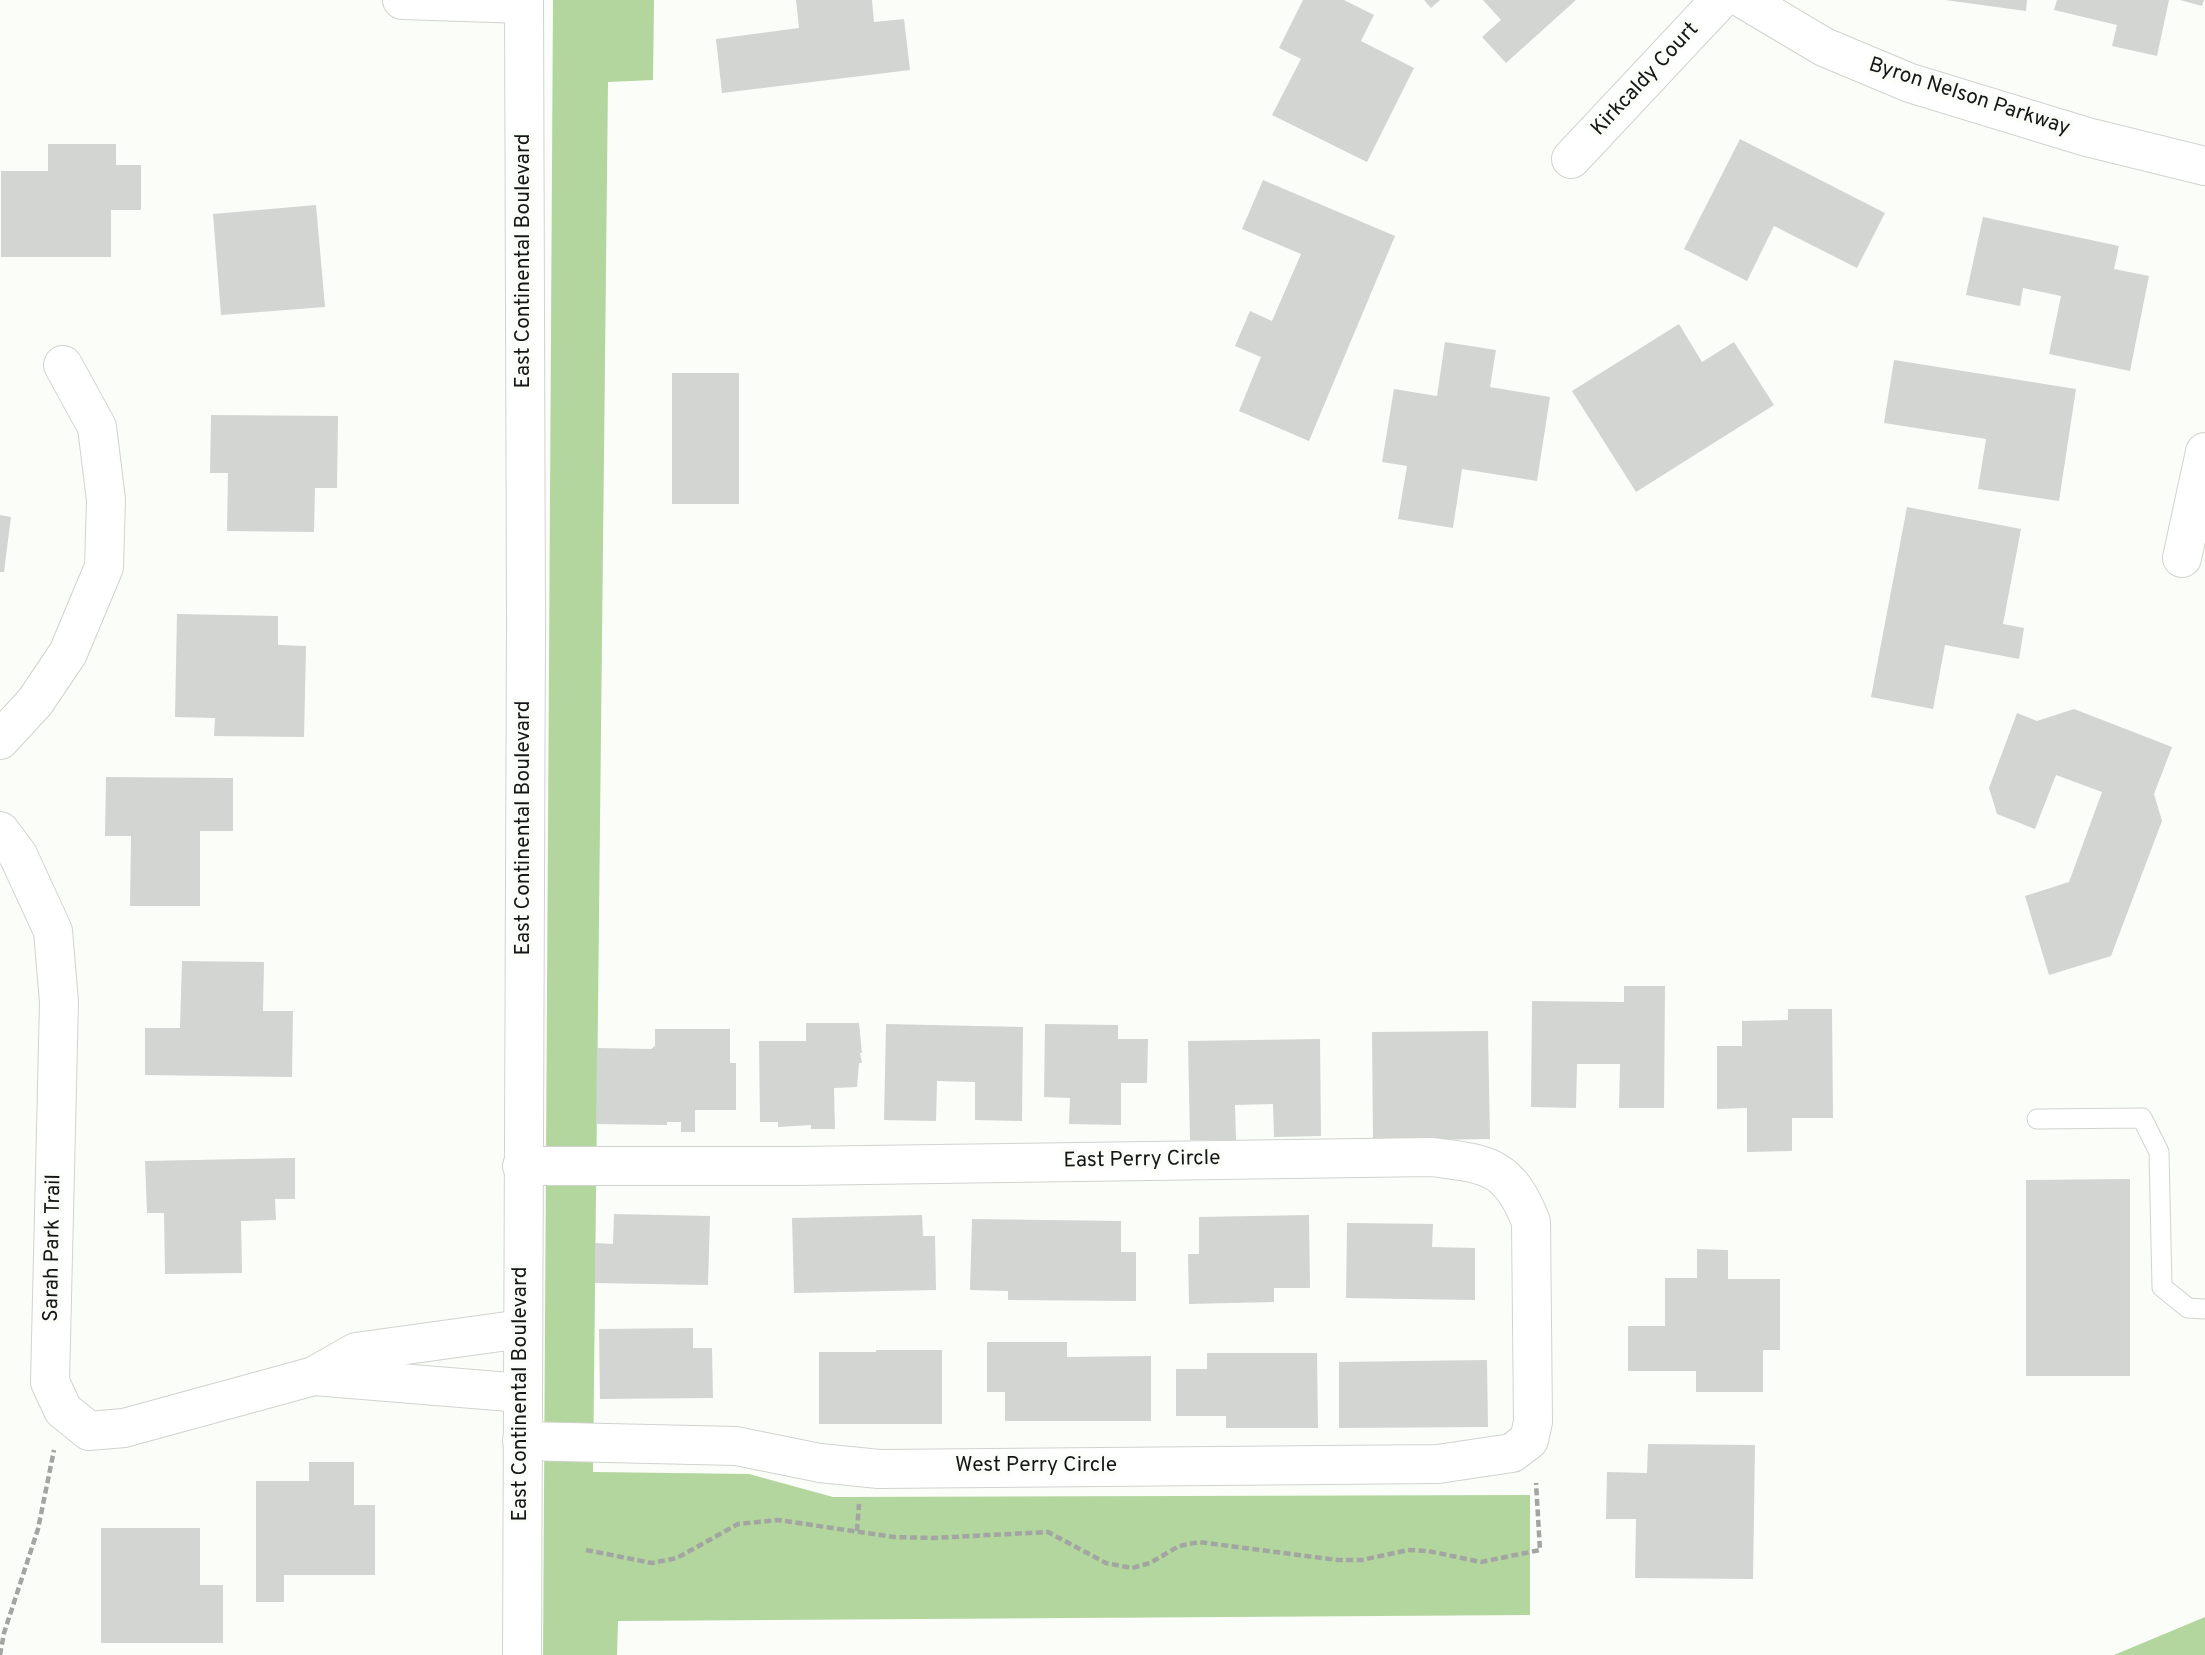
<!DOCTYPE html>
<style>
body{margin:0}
canvas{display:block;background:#fafdf8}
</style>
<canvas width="2205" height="1655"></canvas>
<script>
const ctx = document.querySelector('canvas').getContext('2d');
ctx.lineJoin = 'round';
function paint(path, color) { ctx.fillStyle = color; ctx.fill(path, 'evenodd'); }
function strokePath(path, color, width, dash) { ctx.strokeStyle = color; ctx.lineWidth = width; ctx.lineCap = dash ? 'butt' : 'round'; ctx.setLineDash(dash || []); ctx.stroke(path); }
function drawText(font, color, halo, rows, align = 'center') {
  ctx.font = font + ' Overpass,sans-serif'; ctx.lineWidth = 7; ctx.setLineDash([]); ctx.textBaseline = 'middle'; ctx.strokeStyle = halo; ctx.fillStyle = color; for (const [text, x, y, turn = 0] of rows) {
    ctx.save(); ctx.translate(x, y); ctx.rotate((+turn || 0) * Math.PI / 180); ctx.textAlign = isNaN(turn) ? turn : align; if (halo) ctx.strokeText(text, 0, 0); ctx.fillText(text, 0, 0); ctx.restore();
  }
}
paint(new Path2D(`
 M553,0H654L653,80L608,82L593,1472L749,1474L833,1497L1530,1495V1615L618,1621L617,1655H543Z
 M2205,1617V1655H2114Z`), '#b2d69d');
paint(new Path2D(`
 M796,0H872L874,22L904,19L910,70L722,93L716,39L799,28Z
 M1303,0H1344L1374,15L1361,41L1414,68L1367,162L1272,115L1301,59L1279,48Z
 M1424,0H1440L1431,8Z
 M1483,0H1576L1506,63L1482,37L1501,20Z
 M1945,0H2027L2026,11Z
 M2057,0H2169L2157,56L2112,46L2117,25L2054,10Z
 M2180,0H2204L2202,6Z
 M1740,139L1885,213L1857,268L1774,226L1747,281L1684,249Z
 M48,144H116V165H141V210H111V257H1V171H48Z
 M1263,180L1395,236L1309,441L1239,411L1261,357L1235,346L1250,311L1272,321L1301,254L1242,229Z
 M316,205L325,307L221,315L213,214Z
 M1983,217L2119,246L2114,269L2149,276L2130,371L2049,354L2061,296L2023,288L2020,306L1966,295Z
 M1679,324L1702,362L1734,342L1774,405L1636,492L1572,391Z
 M1445,342L1496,350L1490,387L1550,397L1537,481L1462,469L1453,528L1398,519L1407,466L1382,462L1394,389L1437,396Z
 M1894,360L2076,389L2059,501L1978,489L1986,439L1884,423Z
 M672,373H739V504H672Z
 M211,415L338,416L337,488H315L314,532L227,531L228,473H210Z
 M1907,507L2021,529L2003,624L2024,628L2019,659L1945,645L1933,709L1871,697Z
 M0,515L11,517L4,572H0Z
 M177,614L278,616V645L306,646L304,737L214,736L215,718L175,717Z
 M2074,709L2172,747L2154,794L2162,821L2111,956L2049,975L2025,896L2069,882L2102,792L2056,775L2035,829L1997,814L1989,788L2017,713L2037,721Z
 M106,777L233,778V831H200V906H130L131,836H105Z
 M182,961L264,962L263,1011H293L292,1077L145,1075V1028H180Z
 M1624,986H1665L1664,1108H1619L1620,1064H1577L1576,1108L1531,1107L1532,1001L1624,1002Z
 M1788,1009H1832L1833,1118H1792V1151L1747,1152V1108L1717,1109V1046H1742V1021L1788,1020Z
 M806,1023H859L862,1053H860L862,1063H859L857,1087L834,1088L835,1129H811V1125L778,1127V1122H760L759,1041H806Z
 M886,1024L1023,1027L1022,1121L975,1120V1082L937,1081L936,1121L884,1120Z
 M1045,1024L1118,1025V1039H1148L1147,1083H1121V1125L1069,1124L1070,1098L1044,1097Z
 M655,1029H730V1063H736V1110H695V1132H681V1122H667V1125L596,1124L597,1048L651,1049L655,1046Z
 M1488,1031L1490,1139L1373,1141L1372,1032Z
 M1320,1039L1321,1136L1274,1137L1273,1104L1235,1105L1236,1140H1190L1188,1041Z
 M295,1158V1199H275L276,1220L241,1221L242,1273L165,1274L164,1213H147L145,1161Z
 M2130,1179V1376H2026V1180Z
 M614,1214L710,1216L708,1285L595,1283V1243L613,1244Z
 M922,1215L923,1236H935L936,1290L794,1293L792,1218Z
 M1309,1215L1310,1288H1274V1302L1189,1304L1188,1254H1199V1217Z
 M972,1219L1121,1221V1252H1136V1301L1008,1300V1291L970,1290Z
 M1347,1223L1433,1224L1432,1247L1475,1248V1300L1346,1298Z
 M1697,1249L1728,1250V1279H1780V1350H1763V1392H1696V1371H1628V1326H1665V1278H1697Z
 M693,1328V1348H712L713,1398L600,1399L599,1329Z
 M987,1342H1067V1357L1151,1356V1421H1005V1392H987Z
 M876,1350H942V1424H819V1352H876Z
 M1207,1353H1317L1318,1428H1226V1416H1176V1369H1207Z
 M1487,1360L1488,1427L1339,1428V1362Z
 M1648,1444L1755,1445L1753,1579L1635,1578L1636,1519H1606L1607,1472L1647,1473Z
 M309,1462H354V1505H375V1575H284V1602H256V1481H309Z
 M101,1528H200V1585H223V1643H101Z`), '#d2d5d1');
const lane = new Path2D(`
 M2037,1119L2142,1118L2159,1152L2162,1287L2188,1308L2205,1309`);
const street = new Path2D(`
 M402,0L524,4
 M1745,0L1824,47L1910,83L2087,137L2205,166
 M1571,159L1720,0
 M2182,558L2205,452
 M0,740L35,702L68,653L104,567L106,500L97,427L63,365
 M0,831L18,855L53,931L59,1002L50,1382L63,1410L89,1431L124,1428L314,1376L356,1352L522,1329
 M522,1166H796L1432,1157C1487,1164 1509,1165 1531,1222L1533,1422L1529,1440L1512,1453L1438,1464L879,1469L820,1463L736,1446L522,1441
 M314,1376L522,1393`);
const secondary = new Path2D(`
 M522,1655L526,624L524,0`);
strokePath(lane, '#d1d3cf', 21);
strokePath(street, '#d1d3cf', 40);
strokePath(secondary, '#d1d3cf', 40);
strokePath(new Path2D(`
 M857,1531L859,1504
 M586,1550L652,1563L677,1558L738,1524L778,1520L894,1537L933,1538L1048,1532L1106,1563L1132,1568L1150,1563L1179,1546L1199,1542L1337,1560H1362L1408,1550L1428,1551L1481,1562L1540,1550L1536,1483
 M0,1655L4,1633L38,1529L54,1450`), '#a3a5a2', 4.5, [7, 3.5]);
strokePath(lane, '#fff', 19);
strokePath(street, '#fff', 38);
strokePath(secondary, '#fff', 38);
drawText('21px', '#151615', '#fafdf8', [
 ["Kirkcaldy Court",1646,80,-47],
 ["Byron Nelson Parkway",1969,98,18],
 ["East Continental Boulevard",525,261,-90],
 ["East Continental Boulevard",525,828,-90],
 ["East Perry Circle",1142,1161,-1],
 ["Sarah Park Trail",54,1248,-89],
 ["East Continental Boulevard",522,1394,-90],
 ["West Perry Circle",1036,1467]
]);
</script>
